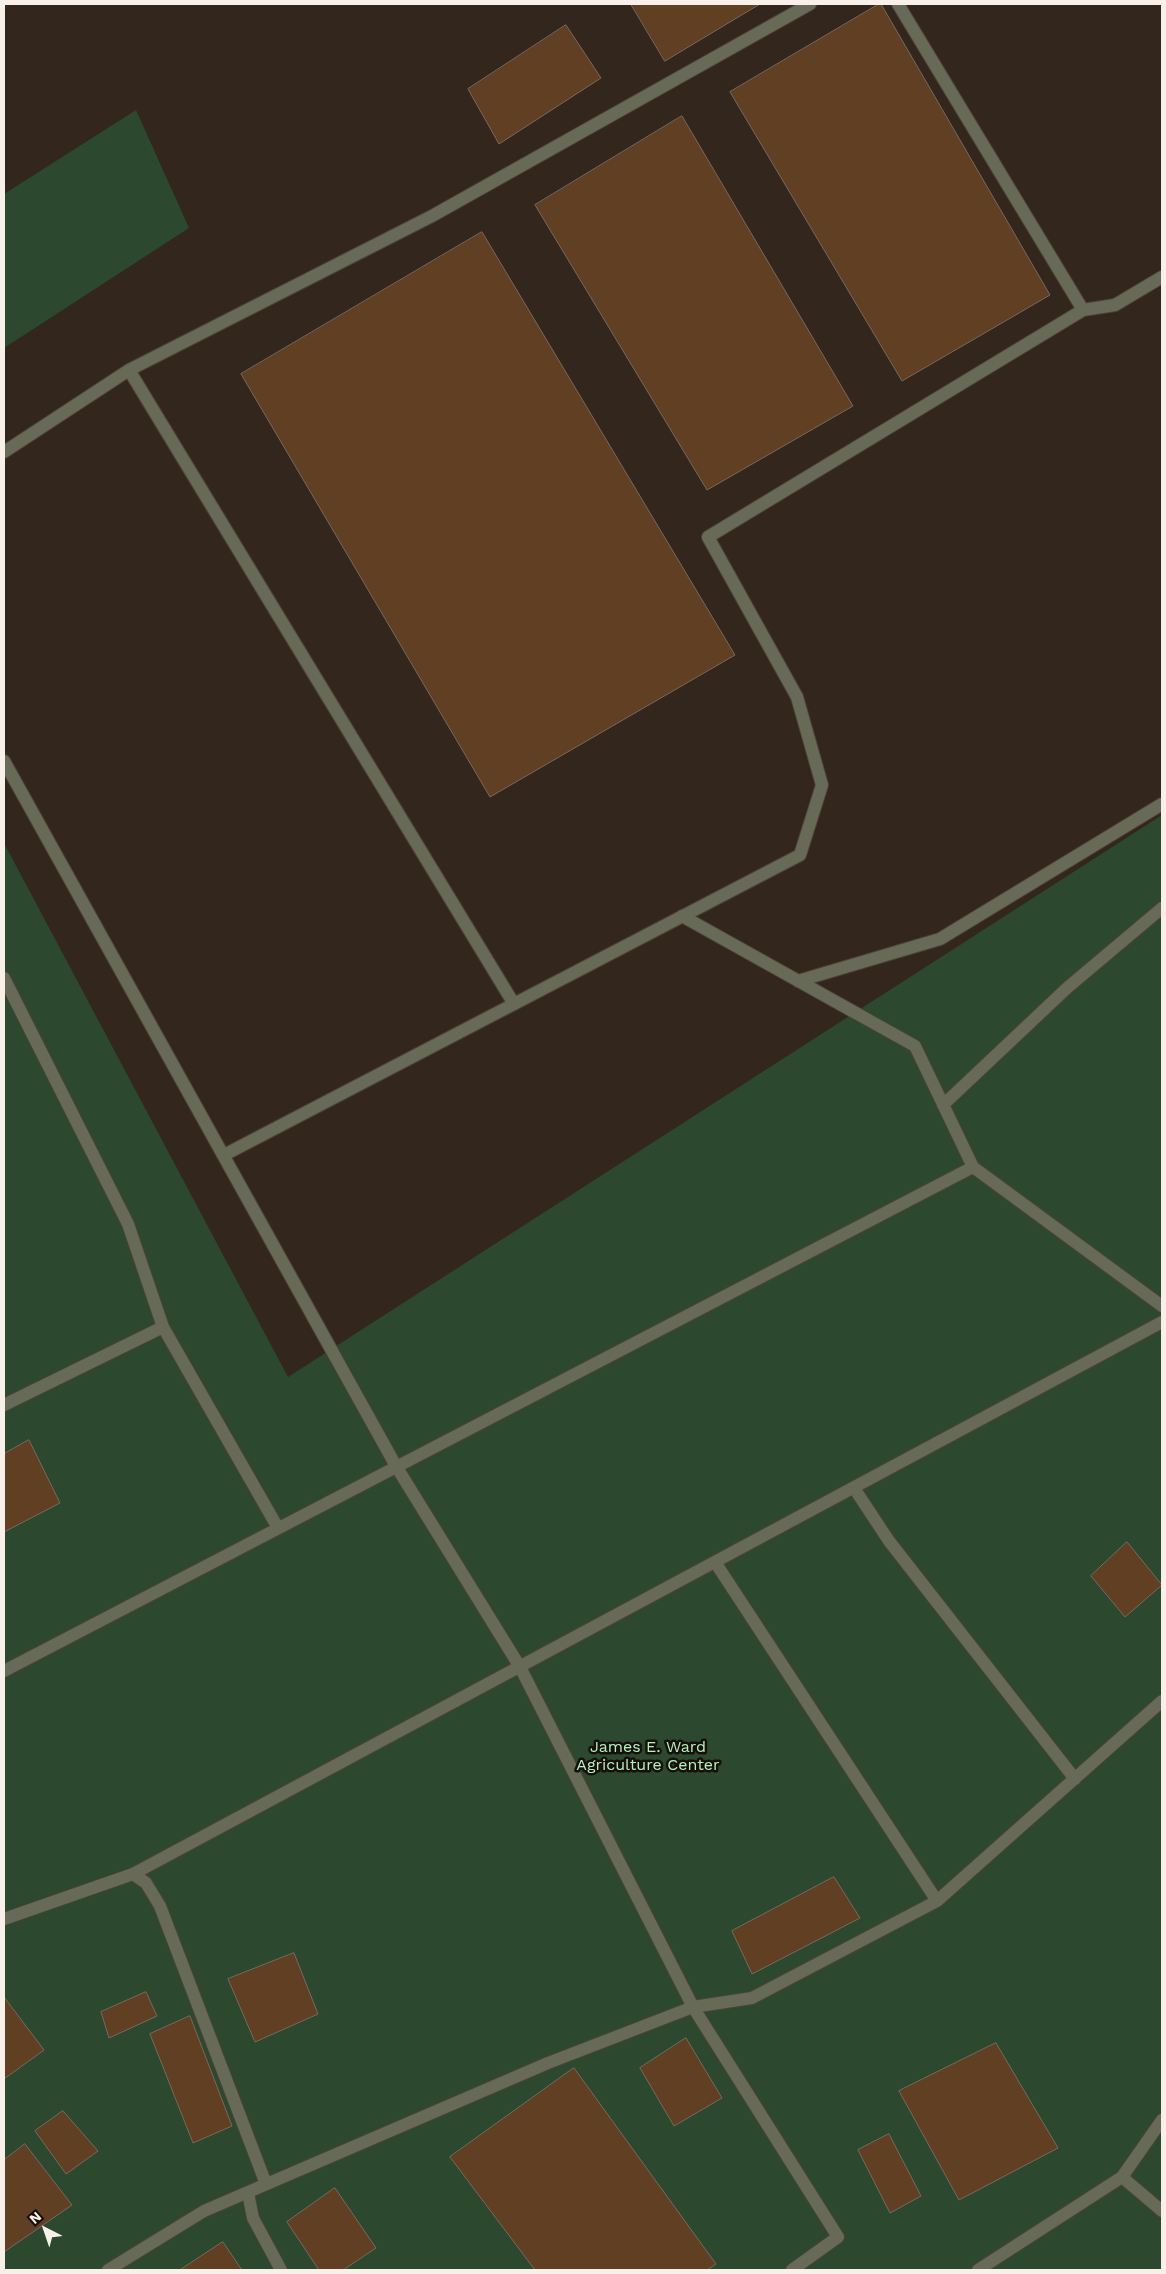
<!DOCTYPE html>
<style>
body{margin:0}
#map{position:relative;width:1166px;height:2274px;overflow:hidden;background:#32261d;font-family:"Work Sans",sans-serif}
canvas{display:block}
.frame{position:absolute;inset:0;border:5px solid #f9f0ea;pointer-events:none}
.north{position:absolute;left:20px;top:2204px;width:50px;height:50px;-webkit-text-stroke:4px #15100c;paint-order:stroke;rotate:319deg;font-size:14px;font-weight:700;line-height:20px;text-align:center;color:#f9f0ea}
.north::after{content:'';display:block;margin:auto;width:18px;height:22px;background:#f9f0ea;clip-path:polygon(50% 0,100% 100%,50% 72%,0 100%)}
</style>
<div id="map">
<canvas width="1166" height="2274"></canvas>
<div class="frame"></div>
<div class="north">N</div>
</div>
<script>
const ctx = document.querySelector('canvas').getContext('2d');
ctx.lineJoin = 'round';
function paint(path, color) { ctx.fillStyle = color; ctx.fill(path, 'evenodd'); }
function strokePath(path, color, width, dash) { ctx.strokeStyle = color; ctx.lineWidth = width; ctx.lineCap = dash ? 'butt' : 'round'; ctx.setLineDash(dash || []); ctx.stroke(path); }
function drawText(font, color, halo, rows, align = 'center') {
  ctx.font = font + ' "Work Sans",sans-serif'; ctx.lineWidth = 5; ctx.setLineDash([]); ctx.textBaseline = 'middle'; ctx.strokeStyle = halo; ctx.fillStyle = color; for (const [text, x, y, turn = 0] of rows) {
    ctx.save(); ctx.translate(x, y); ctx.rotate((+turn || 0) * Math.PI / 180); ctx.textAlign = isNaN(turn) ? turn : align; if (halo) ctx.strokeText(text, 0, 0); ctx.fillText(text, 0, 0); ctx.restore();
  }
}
paint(new Path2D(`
 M136,110L189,228L4,348V194Z
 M1162,815V2270H4V843L288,1377Z`), '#2c482f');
const building = new Path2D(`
 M631,4H760L665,61Z
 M879,4H881L1050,295L902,381L730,92Z
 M566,25L601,78L499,144L468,89Z
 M682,116L853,406L707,490L535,205Z
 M482,232L735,655L490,797L241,374Z
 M29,1440L60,1503L4,1532V1454Z
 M1127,1542L1162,1585L1125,1617L1091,1576Z
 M834,1877L860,1918L752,1974L732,1931Z
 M294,1953L318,2014L255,2042L228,1979Z
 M146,1992L157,2016L109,2038L101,2012Z
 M4,1997L44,2050L4,2079Z
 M190,2016L232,2126L193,2143L150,2034Z
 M686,2038L722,2098L674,2126L640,2068Z
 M996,2043L1058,2148L959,2200L899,2091Z
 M574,2068L716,2264L707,2270H535L450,2157Z
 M63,2111L98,2151L66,2174L35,2131Z
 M889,2134L921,2196L890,2213L858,2150Z
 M25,2144L72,2205L4,2252V2160Z
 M335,2188L376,2248L343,2270H319L287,2222Z
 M223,2242L242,2270H180Z`);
paint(building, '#613f23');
strokePath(building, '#78695f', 1);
const minor = new Path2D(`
 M1083,310L1115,305L1162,277
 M129,370L514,1004
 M4,452L129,370L432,216L810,4
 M4,761L396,1466L520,1667L693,2007L838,2237L792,2270
 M682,916L915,1046L973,1167L1162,1306
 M4,978L128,1224L163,1327L4,1405
 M798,981L940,939L1162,804
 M943,1105L1067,988L1162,908
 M224,1155L800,855L822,785L797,697L708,537L1083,310L898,4
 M163,1327L278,1528
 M854,1488L889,1541L1075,1779
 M715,1562L937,1901
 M4,1671L973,1167
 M133,1874L146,1883L160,1906L266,2184
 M4,1919L133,1874L1162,1322
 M1122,2177L1162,2211
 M248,2193L253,2218L281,2270
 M108,2270L204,2211L548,2063L693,2007L752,1998L937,1901L1162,1701
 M978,2270L1122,2177L1162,2120`);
strokePath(minor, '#4e423a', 14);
strokePath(minor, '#676a57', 12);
drawText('16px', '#b6f1bc', '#15100c', [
 ["James E. Ward",648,1747],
 ["Agriculture Center",648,1765]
]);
</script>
